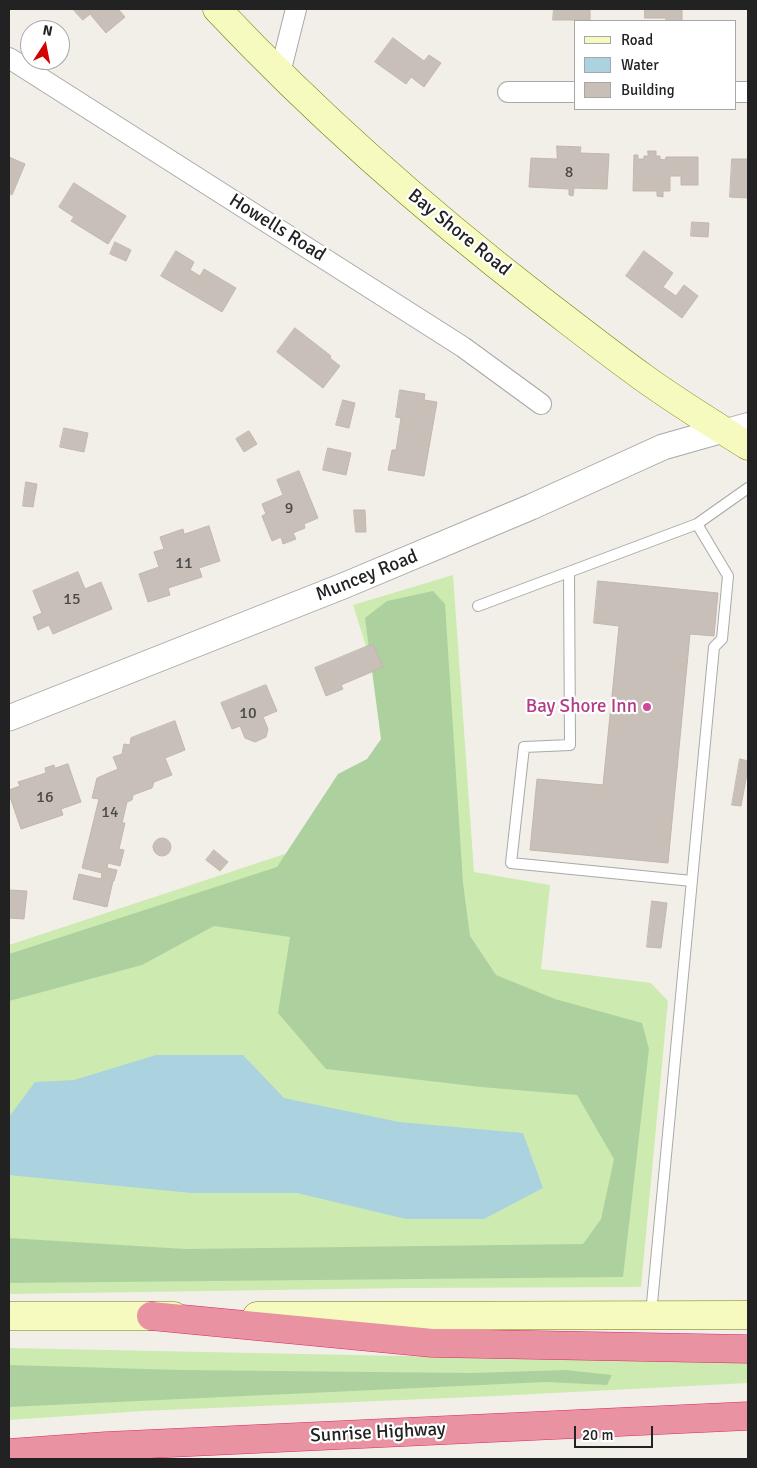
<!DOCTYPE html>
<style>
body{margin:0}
#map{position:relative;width:757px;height:1468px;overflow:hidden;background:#f2efe9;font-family:Signika,sans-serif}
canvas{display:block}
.frame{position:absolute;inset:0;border:10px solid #222;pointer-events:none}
.legend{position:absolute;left:574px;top:20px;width:162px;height:90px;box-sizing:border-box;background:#fff;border:1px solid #a7a7a7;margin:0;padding:6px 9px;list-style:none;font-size:15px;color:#222}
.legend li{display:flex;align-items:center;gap:10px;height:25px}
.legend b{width:25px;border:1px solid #a7a7a7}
.north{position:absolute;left:20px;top:20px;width:50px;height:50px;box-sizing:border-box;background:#fff;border:1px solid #a7a7a7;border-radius:50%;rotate:11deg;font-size:14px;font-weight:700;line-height:20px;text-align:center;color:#222}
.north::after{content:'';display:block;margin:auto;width:18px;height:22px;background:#d40000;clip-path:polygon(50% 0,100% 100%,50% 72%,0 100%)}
.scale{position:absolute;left:574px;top:1426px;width:79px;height:22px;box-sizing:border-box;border:2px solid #222;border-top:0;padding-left:6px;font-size:15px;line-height:18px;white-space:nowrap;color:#222;-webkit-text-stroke:4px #fff;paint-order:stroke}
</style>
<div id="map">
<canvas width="757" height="1468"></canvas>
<div class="frame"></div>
<ul class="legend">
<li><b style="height:6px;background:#f7fabf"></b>Road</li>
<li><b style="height:14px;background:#aad3df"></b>Water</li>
<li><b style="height:14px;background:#c7bfb8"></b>Building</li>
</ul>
<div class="north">N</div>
<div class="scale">20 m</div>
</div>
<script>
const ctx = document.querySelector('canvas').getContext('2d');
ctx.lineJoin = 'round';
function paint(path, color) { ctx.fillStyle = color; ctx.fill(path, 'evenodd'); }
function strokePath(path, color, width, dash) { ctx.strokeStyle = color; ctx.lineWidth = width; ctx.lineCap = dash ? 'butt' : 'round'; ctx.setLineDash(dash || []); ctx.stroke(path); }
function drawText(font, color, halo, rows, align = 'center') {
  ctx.font = font + ' Signika,sans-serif'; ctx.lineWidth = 4.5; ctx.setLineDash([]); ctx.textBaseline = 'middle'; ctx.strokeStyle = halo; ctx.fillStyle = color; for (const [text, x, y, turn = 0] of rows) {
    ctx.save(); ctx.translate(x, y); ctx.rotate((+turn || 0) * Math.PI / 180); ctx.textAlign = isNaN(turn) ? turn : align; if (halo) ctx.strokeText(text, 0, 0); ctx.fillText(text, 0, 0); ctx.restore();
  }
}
paint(new Path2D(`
 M453,575L474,872L550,885L541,969L651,983L668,1001L641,1287L407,1288L9,1294V945L418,810L353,605Z
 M9,1348L748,1363V1383L496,1396L143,1411L9,1420Z`), '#cdebb0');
paint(new Path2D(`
 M433,591L445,604L463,883L470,936L496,975L555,999L642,1023L649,1049L623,1277L9,1283V1238L185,1249L583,1244L601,1219L614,1159L577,1095L481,1087L326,1069L278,1013L290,937L214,926L142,965L9,1001V954L277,867L338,774L367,759L381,739L365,618L387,601Z
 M9,1365L181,1370L472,1373L566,1370L612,1375L607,1385L546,1382L9,1407Z`), '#add19e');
paint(new Path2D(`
 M156,1055H243L284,1098L399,1122L523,1133L543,1188L484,1219H406L297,1193H191L9,1175V1117L35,1082L74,1080Z`), '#aad3df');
const building = new Path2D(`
 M73,9H118L125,17L106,33L90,14L83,20Z
 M554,9H590V20H553Z
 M645,9H682V21H666V18H645Z
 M393,38L424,61L429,55L441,63L424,87L411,77L406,84L375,62Z
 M557,146L581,147L580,153L609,154L607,189L574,188L573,196L569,195V189L529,187L531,158L557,159Z
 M648,151H656V156H660V159L665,160L666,157H698V185H681V176H670V191H663V197L657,196V191H633L634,155H638V159H644V156H648Z
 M9,157L25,164L12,195L9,193Z
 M732,159H748V198L730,197Z
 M74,183L126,216L108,244L71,221L74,217L59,207Z
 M692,222L709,223L708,237L691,236Z
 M115,242L131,250L126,261L110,254Z
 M176,251L194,262L190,270L200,276L204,269L236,288L222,312L161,276Z
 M644,251L673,273L663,287L676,296L684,285L698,296L682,318L626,276Z
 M295,328L331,356L330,358L340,366L323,388L277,352Z
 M400,390L425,394L424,400L437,402L424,476L388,470L392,450H396L401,418L396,417Z
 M343,400L355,403L349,428L336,425Z
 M64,428L88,433L84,452L60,447Z
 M249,431L257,444L244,452L236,439Z
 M328,448L351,453L346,475L323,470Z
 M299,471L318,518L304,524L305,528L293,533L296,539L283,544L281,537L272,541L262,516L266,514L262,504L283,495L277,480Z
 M26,482L37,484L33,507L23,506Z
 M354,510H365L366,532H356Z
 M209,526L220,561L199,568L202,577L168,588L170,595L148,602L139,574L159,567L154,552L164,549L160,537L183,529L184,534Z
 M78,572L85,589L101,582L112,609L53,634L49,625L38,630L33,617L42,613L33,591Z
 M598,581L718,593L714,636L690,634L668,863L530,850L537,779L603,785L619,626L594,623Z
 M373,644L383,667L341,685L343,689L326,696L315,668Z
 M266,685L277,711L263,717L268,729L266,737L255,742L245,738L240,726L232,729L221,703Z
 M175,721L185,750L165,758L172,775L154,782L152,788L133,795L132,800L127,802L122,823H125L119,849L124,850L120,866L108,863L107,868L117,870L114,881H113L107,907L73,899L79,874L101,879L102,873L82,868L99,799L92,798L97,778L118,769L113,757L122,754L124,744L130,745L131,738Z
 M740,759L748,761V768L741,806L732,805Z
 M68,764L81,802L61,809L63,815L21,829L9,794V790L20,786L18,782L46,773L45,768L54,765L55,768Z
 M153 847a9 9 0 1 1 18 0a9 9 0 1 1-18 0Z
 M214,850L228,862L220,871L206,860Z
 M9,890L27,891L24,919L9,918Z
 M652,901L667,903L661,948L647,947Z`);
paint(building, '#c7bfb8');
strokePath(building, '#c4b6ab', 1);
const service = new Path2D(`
 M569,572L570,745L524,747L511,863L692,881
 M478,606L697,524L748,488
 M651,1314L714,647L722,639L728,576L697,524`);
const minor = new Path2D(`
 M9,58L463,347L541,404
 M280,73L296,9
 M508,92H576
 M736,92H748
 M723,430L748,423`);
const tertiary = new Path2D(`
 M9,718L343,586L531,507L663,447L723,430`);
const secondary = new Path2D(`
 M217,9C317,115 426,211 541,300C575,326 609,353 644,378C677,402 713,424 748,446
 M9,1316H174
 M257,1316L748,1315`);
const motorway = new Path2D(`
 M151,1316L432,1343L748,1349
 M9,1453L106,1446L748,1416`);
strokePath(service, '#a9a9a9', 12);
strokePath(minor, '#a9a9a9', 22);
strokePath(tertiary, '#a9a9a9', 27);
strokePath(secondary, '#707d05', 29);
strokePath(motorway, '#dc2a67', 29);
strokePath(service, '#fff', 10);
strokePath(minor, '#fff', 20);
strokePath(tertiary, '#fff', 25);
strokePath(secondary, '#f7fabf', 28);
strokePath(motorway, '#e892a2', 28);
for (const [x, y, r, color] of [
 [647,707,5,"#d1479c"]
]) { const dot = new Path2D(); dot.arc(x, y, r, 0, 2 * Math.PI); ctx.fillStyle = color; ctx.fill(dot); strokePath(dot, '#fff', 2); }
drawText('16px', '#4b4948', null, [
 ["8",569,173],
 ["9",289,509],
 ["11",184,564],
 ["15",72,600],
 ["10",248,714],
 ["16",45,798],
 ["14",110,813]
]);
drawText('19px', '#222', '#fff', [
 ["Howells Road",277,228,32],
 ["Bay Shore Road",459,233,39],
 ["Muncey Road",367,576,-22],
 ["Sunrise Highway",378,1433,-3]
]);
drawText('19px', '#b23c85', '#fff', [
 ["Bay Shore Inn",637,707]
], 'right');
</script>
